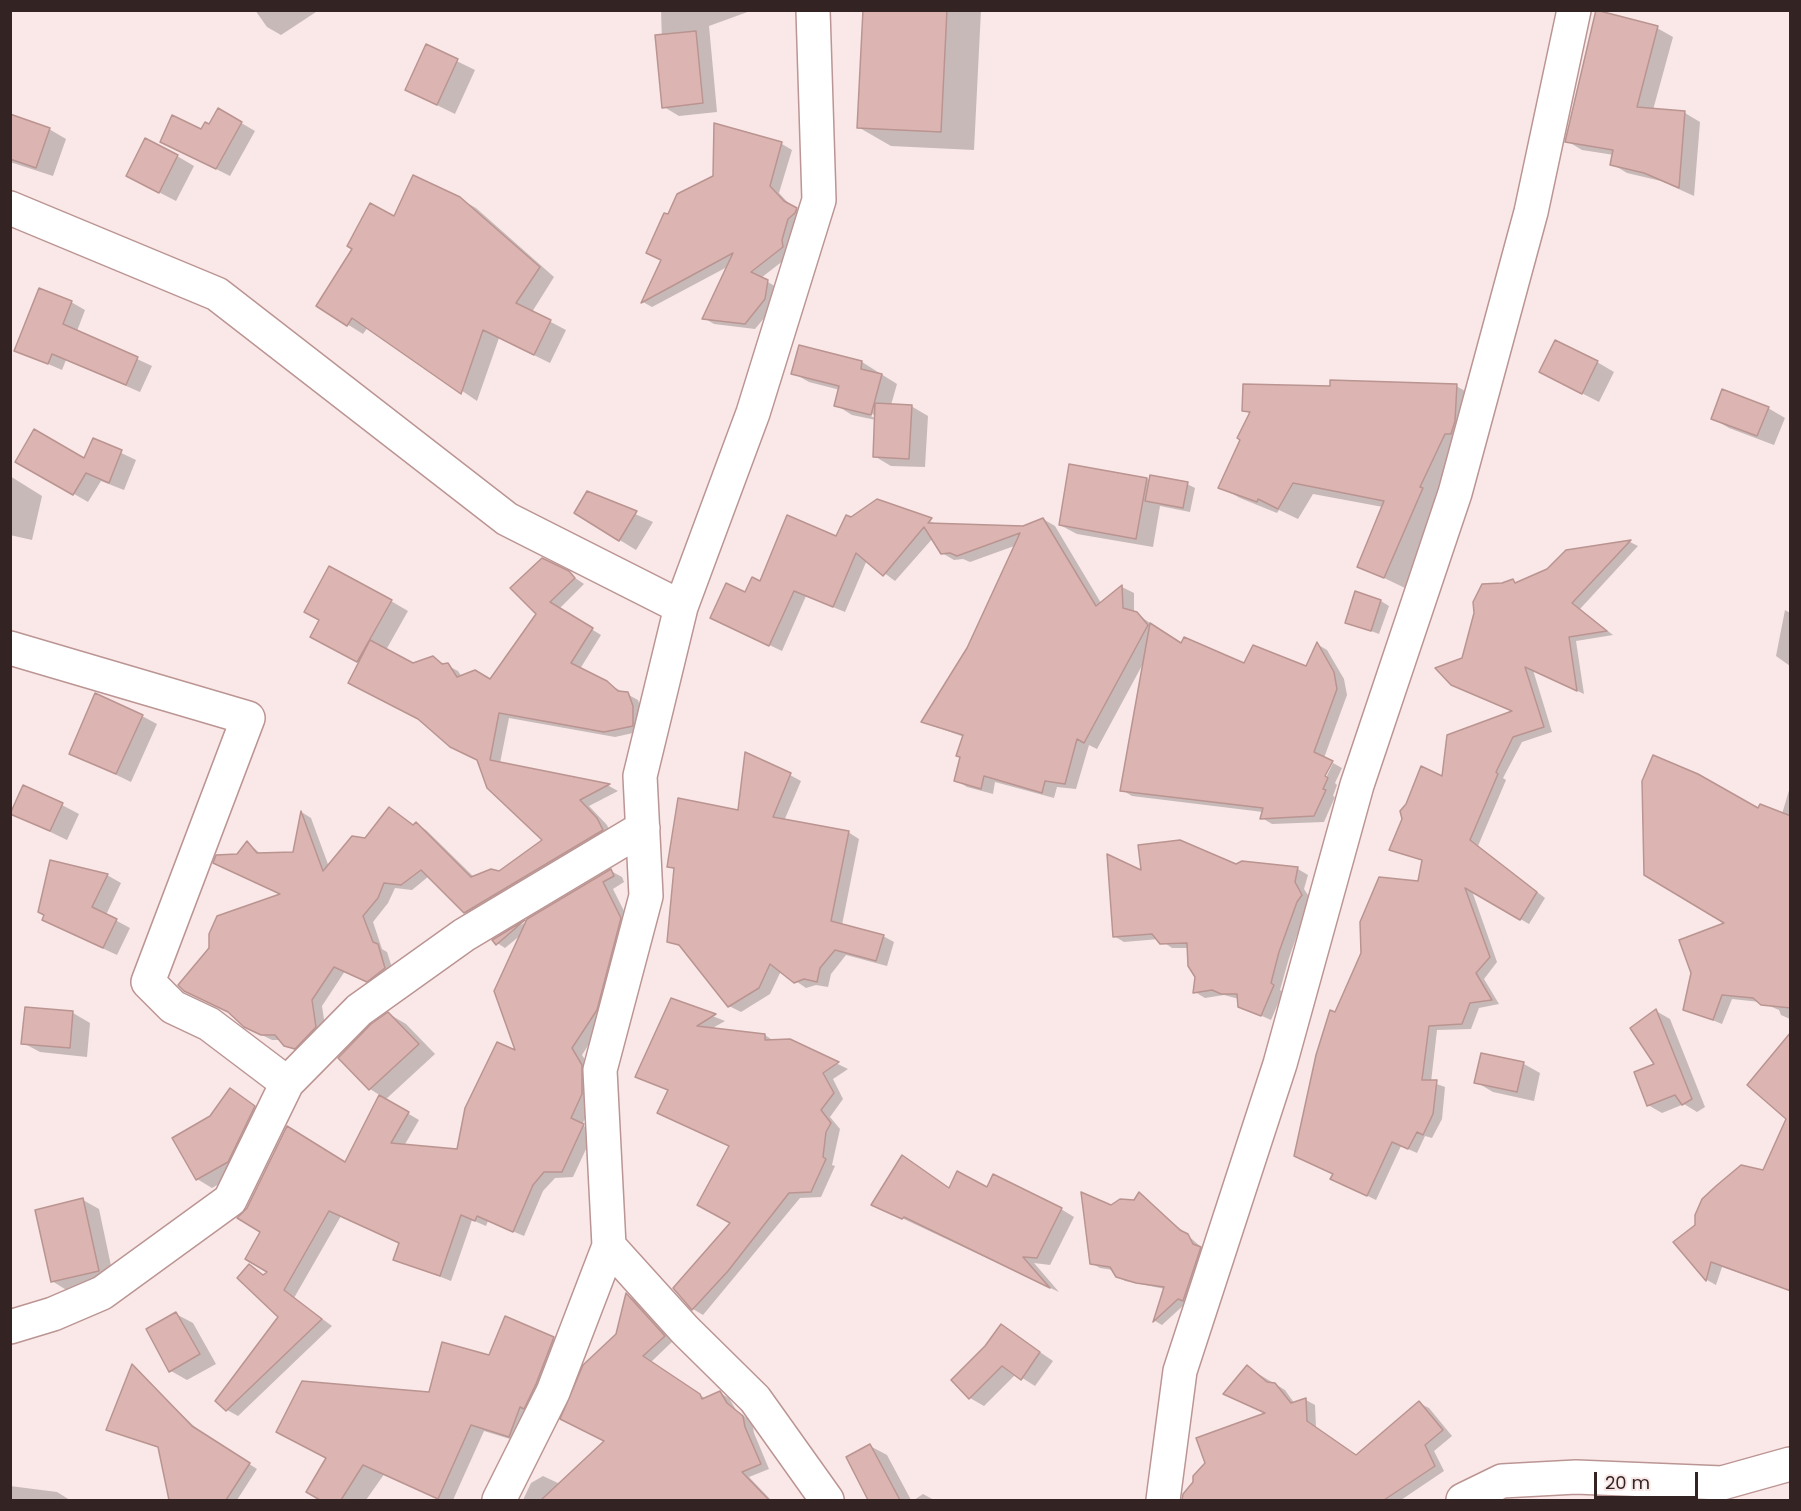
<!DOCTYPE html>
<style>
body{margin:0}
#map{position:relative;width:1801px;height:1511px;overflow:hidden;background:#f9e8e7;font-family:Poppins,sans-serif}
canvas{display:block}
.frame{position:absolute;inset:0;border:12px solid #332423;pointer-events:none}
.scale{position:absolute;left:1594px;top:1472px;width:104px;height:27px;box-sizing:border-box;border:3px solid #332423;border-top:0;padding-left:8px;font-size:18px;line-height:21px;white-space:nowrap;color:#332423;-webkit-text-stroke:4px #f9e8e7;paint-order:stroke}
</style>
<div id="map">
<canvas width="1801" height="1511"></canvas>
<div class="frame"></div>
<div class="scale">20 m</div>
</div>
<script>
const ctx = document.querySelector('canvas').getContext('2d');
ctx.lineJoin = 'round';
function paint(path, color) { ctx.fillStyle = color; ctx.fill(path, 'evenodd'); }
function strokePath(path, color, width, dash) { ctx.strokeStyle = color; ctx.lineWidth = width; ctx.lineCap = dash ? 'butt' : 'round'; ctx.setLineDash(dash || []); ctx.stroke(path); }
paint(new Path2D(`
 M255,10H319L281,35L267,27Z
 M661,10H753L709,26L717,112L679,116L664,107Z
 M864,10H981L974,150L891,146L858,127Z
 M1657,28L1673,37L1653,110L1685,113L1700,122L1694,196L1661,181L1627,173L1612,164L1614,155L1582,150L1567,141Z
 M426,46L475,70L455,114L406,90Z
 M219,110L255,131L230,176L176,149L210,126Z
 M10,116L49,129L66,139L53,176L10,162Z
 M715,125L782,144L792,150L779,193L792,207L806,215L793,253L761,278L778,288L775,305L755,329L714,324L704,318L729,266L652,307L643,302L662,260L669,216L715,177Z
 M177,156L194,166L176,201L145,185Z
 M460,199L476,208L554,277L532,312L566,330L550,363L499,338L477,401L368,327L363,334L318,306L394,219Z
 M71,302L85,310L77,331L152,366L140,392L66,360L62,370L16,350Z
 M800,347L862,362L897,384L891,405L911,406L928,416L925,467L891,466L874,456L876,420L852,415L836,405L840,390L809,382L793,373ZM865,410L876,416V419L864,412Z
 M1597,362L1614,372L1599,402L1558,381Z
 M1456,386L1476,397L1442,501L1405,588L1359,566L1383,507L1313,494L1298,519L1279,510L1277,513L1240,498L1220,487L1251,414L1244,410L1332,388Z
 M1768,408L1785,418L1774,445L1729,428L1712,418Z
 M94,440L136,460L124,490L101,481L88,502L17,461L85,460Z
 M10,476L42,496L32,540L10,535Z
 M1146,479L1187,484L1195,488L1190,512L1160,506L1153,547L1077,534L1060,525Z
 M588,493L653,522L636,550L576,513Z
 M877,501L940,525L1024,528L1043,519L1055,526L1101,603L1122,587L1134,593V612L1182,645L1244,665L1307,667L1317,644L1327,650L1344,679L1347,695L1324,758L1321,783L1323,784L1333,763L1342,768L1335,783L1337,785L1333,796L1335,797L1324,822L1272,824L1262,818L1263,812L1132,796L1122,790L1145,660L1097,749L1089,745L1076,789L1057,787L1054,798L995,782L993,794L967,787L956,780L964,737L923,722L968,648L1017,545L970,562L963,559L954,560L942,553L933,538L895,581L867,560L845,612L806,596L782,651L712,618L760,583L837,538L851,519Z
 M1630,542L1638,546L1580,609L1613,635L1576,641L1584,694L1533,670L1552,732L1522,742L1503,778L1506,780L1478,846L1545,898L1529,924L1472,891L1497,962L1484,979L1499,1004L1479,1008L1471,1029L1437,1030L1431,1082L1445,1087L1442,1119L1432,1138L1425,1136L1417,1153L1401,1146L1376,1200L1341,1183L1334,1174L1335,1014L1362,953L1419,883L1424,861L1391,850L1443,778L1514,712L1463,659L1503,585L1513,581L1518,583L1548,570L1566,552Z
 M568,573L584,584L559,609L601,635L580,669L638,700L642,713V731L615,737L509,718L500,763L609,786L618,791L589,806L607,825L612,836L475,918L465,912L429,876L412,890L395,888L388,903L373,922L382,949L387,952L394,974L377,986L345,971L322,1006L326,1033L296,1051L281,1040H272L256,1032L282,894L237,855L248,843L262,855L295,854L303,813L311,818L329,867L365,840L390,809L415,826L416,824L426,830L474,877L500,872L544,840L479,761L360,663L328,646L391,601L408,611L386,650L413,665L433,658L458,671L462,677L491,680Z
 M1381,601L1389,606L1379,634L1347,622Z
 M1785,610L1790,613V666L1776,656Z
 M142,716L157,724L131,782L71,753Z
 M790,775L801,781L784,821L848,832L859,839L842,925L883,936L894,942L887,966L846,955L831,974L828,987L816,985L806,988L781,971L770,994L741,1012L729,1006L685,949L669,941L675,870L669,866Z
 M1790,787V1019L1781,1015L1779,1010L1760,1002L1732,999L1722,1024L1685,1009L1728,924L1759,810L1782,814Z
 M62,805L79,814L67,840L11,813Z
 M1242,863L1298,869L1308,875L1304,889L1312,901L1307,907L1289,958L1280,990L1283,992L1271,1020L1239,1006V999L1224,995L1205,998L1195,992L1197,977L1189,948H1172L1159,939L1124,942L1114,936L1142,873Z
 M611,871L622,877L624,882L613,889L631,925L607,1016L582,1055L593,1072V1101L582,1125L594,1132L573,1177L555,1178L543,1191L524,1236L488,1221L486,1226L472,1220L451,1281L395,1259L400,1243L341,1216L294,1298L332,1326L238,1416L227,1410L217,1401L280,1316L249,1266L265,1276L345,1164L381,1096L370,1089L340,1058L389,1014L406,1024L435,1054L385,1100L419,1120L404,1146L458,1151L517,1053L522,934L505,948L494,941Z
 M107,875L121,883L106,915L130,928L117,955L57,927Z
 M672,1000L725,1021L711,1029L765,1035L774,1041L789,1040L848,1069L833,1079L843,1099L830,1117L840,1129L832,1165L835,1166L821,1197L800,1198L703,1315L693,1309L675,1288L732,1223L731,1147L669,1091L636,1076Z
 M26,1008L73,1013L90,1023L87,1057L40,1052L23,1043Z
 M1656,1011L1670,1019L1705,1107L1697,1112L1684,1104L1662,1113L1648,1105L1657,1065Z
 M1524,1064L1540,1073L1534,1101L1493,1092L1476,1082Z
 M230,1090L269,1116L243,1170L212,1188L197,1179L211,1117Z
 M903,1157L950,1189H988L1061,1209L1074,1217L1050,1265L1034,1263L1059,1292L872,1204Z
 M1763,1171L1790,1291L1722,1267L1716,1285L1707,1280L1675,1242Z
 M1140,1194L1208,1253L1186,1303L1162,1325L1155,1321L1165,1289L1125,1281L1117,1276L1113,1270L1100,1268L1091,1263L1111,1206L1135,1202Z
 M83,1200L99,1209L114,1280L68,1291L52,1281Z
 M627,1295L635,1300L673,1341L651,1362L706,1399L720,1393L729,1398L736,1410L752,1422L754,1433L769,1469L749,1477L771,1500H523L531,1483L543,1476L560,1484L606,1441L617,1335Z
 M176,1314L193,1323L216,1364L187,1380L171,1371Z
 M1002,1326L1053,1361L1035,1386L1016,1374L984,1406L970,1398L953,1380L986,1347Z
 M553,1338L566,1346L523,1443L484,1431L453,1500H441L385,1473L366,1500H318L430,1394L490,1356Z
 M132,1366L201,1433L257,1469L237,1500H226L162,1459L160,1448L107,1429Z
 M1247,1367L1285,1390L1295,1404L1306,1400L1315,1405L1316,1428L1356,1456L1419,1403L1429,1408L1452,1436L1434,1451L1444,1471L1401,1500H1189L1188,1490L1267,1414Z
 M870,1446L887,1455L911,1500H870L848,1458Z
 M10,1486L57,1492L70,1500H10Z
 M923,1494L934,1500H914Z`), '#0003');
const building = new Path2D(`
 M863,10H947L941,132L857,128Z
 M1596,10L1658,26L1637,107L1685,111L1679,188L1644,173L1610,165L1613,150L1565,142Z
 M696,31L703,103L662,108L655,35Z
 M426,44L458,59L437,105L405,90Z
 M218,108L242,122L216,169L160,142L172,115L201,129L205,122L209,124Z
 M10,114L50,128L36,168L10,159Z
 M714,123L782,142L770,186L784,201L797,208L795,213L788,219L782,240L783,247L751,272L768,280L765,299L745,324L702,319L733,253L641,303L661,260L646,253L664,213L668,214L677,194L713,176Z
 M145,138L178,155L159,193L126,176Z
 M413,175L460,197L540,267L516,303L551,320L534,355L483,330L461,394L352,318L347,326L316,306L352,249L347,246L370,203L394,216Z
 M39,288L72,301L63,324L138,357L126,385L52,354L48,364L14,351Z
 M1555,340L1598,361L1582,394L1539,372Z
 M799,345L862,361L861,369L882,374L871,415L834,406L839,386L791,374Z
 M1330,380L1457,384L1455,421L1451,434H1445L1420,487L1423,488L1384,578L1357,567L1384,501L1293,483L1278,509L1258,499L1257,502L1218,488L1240,440L1237,438L1250,412L1242,411L1243,384L1330,386Z
 M1722,389L1769,407L1757,436L1711,419Z
 M875,403L912,405L909,459L873,457Z
 M34,429L84,458L93,438L122,450L109,483L86,473L73,495L15,462Z
 M1069,464L1147,478L1136,539L1059,525Z
 M1150,475L1188,482L1183,508L1145,501Z
 M587,491L637,511L619,541L574,513Z
 M877,499L932,518L928,523L1023,526L1043,518L1096,606L1122,585L1123,608L1137,612L1148,625L1084,743L1077,739L1065,784L1045,781L1042,793L984,776L981,789L954,781L960,757L956,756L963,735L921,722L967,648L1020,533L957,556L950,553L941,554L924,527L883,576L856,553L833,607L794,591L769,646L710,618L726,583L745,592L752,577L760,581L787,515L836,536L846,515L851,517Z
 M1631,540L1572,603L1607,631L1569,637L1577,691L1525,667L1544,727L1513,737L1496,772L1498,774L1470,840L1537,892L1520,920L1465,888L1490,957L1476,973L1492,1000L1470,1003L1462,1024L1429,1026L1422,1080H1437L1433,1114L1423,1135L1417,1132L1408,1149L1392,1142L1367,1196L1330,1179L1333,1174L1294,1156L1316,1055L1330,1010L1335,1012L1361,953L1360,922L1379,877L1418,881L1422,860L1389,850L1402,819L1400,811L1406,804L1421,766L1442,776L1447,735L1512,711L1451,685L1435,668L1462,658L1474,613L1473,602L1482,584L1502,583L1513,579L1515,583L1547,569L1566,550Z
 M542,558L569,571L575,578L550,602L593,628L571,663L607,681L618,691L628,692L633,706V726L604,732L499,713L490,760L610,784L580,800L597,818L603,830L464,913L421,870L401,885L384,883L378,898L363,916L373,942L378,944L385,968L367,982L334,967L312,1000L316,1027L295,1049L284,1046L275,1035H261L244,1027L228,1012L184,991L178,985L209,948V934L217,916L280,894L213,863L216,855L237,854L247,841L257,853L293,852L301,811L323,871L352,836L365,838L389,807L413,825L416,822L471,877L491,869L499,871L542,840L487,788L477,760L450,747L418,719L348,683L370,640L413,663L433,656L442,664L448,663L457,677L475,670L490,679L536,614L510,588Z
 M329,566L392,600L357,662L310,637L319,620L304,612Z
 M1355,591L1381,600L1371,631L1345,623Z
 M1150,623L1181,643L1184,637L1244,663L1253,645L1306,666L1317,642L1334,672L1337,689L1314,752L1333,761L1325,776L1328,778L1323,789L1326,790L1314,816L1260,819L1263,808L1120,791Z
 M95,693L143,715L116,774L69,754Z
 M745,752L791,773L773,817L849,831L831,921L884,935L876,961L835,950L820,968L817,982L804,979L794,983L770,964L759,988L728,1007L679,945L667,942L674,868L667,867L678,798L738,810Z
 M1653,755L1698,774L1758,808L1760,804L1791,816V1008L1761,1005L1753,998L1722,995L1713,1020L1683,1010L1691,973L1679,940L1724,923L1644,875L1642,781Z
 M23,785L63,803L50,831L10,814Z
 M1180,840L1236,864L1242,861L1298,867L1295,882L1302,895L1297,902L1279,952L1271,983L1274,985L1261,1016L1238,1007L1237,994H1221L1212,990L1193,993L1195,977L1188,966L1187,943L1160,944L1152,934L1113,937L1107,854L1141,870L1138,845Z
 M50,860L108,874L92,907L117,919L103,948L42,920L44,915L38,912Z
 M611,869L614,876L603,882L621,918L597,1010L572,1048L582,1065V1094L571,1118L584,1124L562,1172H544L533,1185L513,1232L477,1216L475,1221L461,1215L440,1276L393,1260L399,1243L329,1211L284,1290L322,1319L226,1411L215,1401L278,1317L237,1278L249,1264L263,1275L267,1272L245,1259L260,1232L237,1218L247,1208L287,1126L345,1162L379,1095L409,1112L391,1143L457,1149L465,1108L497,1042L515,1050L494,991L527,919Z
 M525,920L496,945L492,940Z
 M671,998L716,1014L697,1026L765,1034V1040L790,1039L839,1062L823,1073L834,1093L821,1110L831,1123L826,1132L823,1157L826,1159L811,1192L789,1193L728,1271L692,1310L673,1288L730,1223L697,1205L729,1146L657,1113L668,1090L635,1077Z
 M25,1007L73,1011L70,1048L21,1044Z
 M1656,1009L1692,1099L1682,1105L1675,1095L1647,1106L1634,1072L1654,1064L1630,1028Z
 M388,1012L419,1044L369,1090L338,1058L371,1024Z
 M1791,1032V1291L1711,1262L1706,1281L1673,1242L1695,1225V1215L1702,1199L1716,1186L1741,1165L1763,1170L1786,1119L1747,1085Z
 M1481,1053L1524,1062L1517,1092L1474,1083Z
 M230,1088L255,1106L228,1162L196,1180L172,1138L210,1116Z
 M902,1155L949,1188L957,1171L987,1187L993,1174L1062,1208L1037,1258L1023,1257L1050,1288L904,1217L902,1219L871,1205Z
 M1081,1192L1111,1205L1120,1199L1134,1200L1139,1192L1180,1230L1188,1234L1193,1244L1201,1247L1183,1301L1178,1299L1153,1322L1164,1287L1136,1283L1116,1277L1110,1267L1090,1264Z
 M83,1198L99,1271L51,1282L35,1210Z
 M626,1293L665,1336L643,1356L700,1394L702,1399L720,1391L727,1403L743,1416L745,1427L761,1464L742,1472L769,1500H541L604,1441L560,1419L583,1365L616,1334Z
 M176,1312L200,1354L169,1372L146,1329Z
 M505,1316L554,1337L536,1384L524,1409L520,1407L509,1437L471,1425L438,1499L363,1465L341,1500H320L306,1492L326,1458L276,1432L302,1381L429,1392L442,1342L489,1355Z
 M1001,1324L1040,1352L1021,1380L1002,1366L969,1399L951,1380L985,1346Z
 M132,1364L192,1426L250,1463L226,1500H169L158,1447L106,1430Z
 M1247,1365L1267,1382L1275,1383L1291,1403L1306,1398L1307,1421L1356,1455L1419,1401L1443,1430L1425,1445L1435,1466L1384,1500H1182L1183,1494L1193,1482V1476L1205,1463L1196,1438L1265,1413L1223,1394Z
 M870,1444L900,1500H868L846,1457Z`);
paint(building, '#dcb5b2');
strokePath(building, '#ba9491', 1.5);
const street = new Path2D(`
 M10,208L217,294L507,519L681,607
 M10,648L248,718L148,982L173,1007L209,1024L287,1083
 M609,1246L685,1330L755,1399L827,1500
 M10,1327L53,1314L102,1293L230,1200L287,1083L359,1010L464,935L643,828
 M499,1500L553,1392L609,1246L600,1070L646,896L640,776L681,607L753,413L819,200L813,10
 M1163,1500L1180,1371L1280,1064L1357,785L1455,493L1531,212L1574,10
 M1463,1500L1502,1481L1576,1477L1722,1483L1790,1464`);
strokePath(street, '#bb9593', 36);
strokePath(street, '#fff', 33);
</script>
